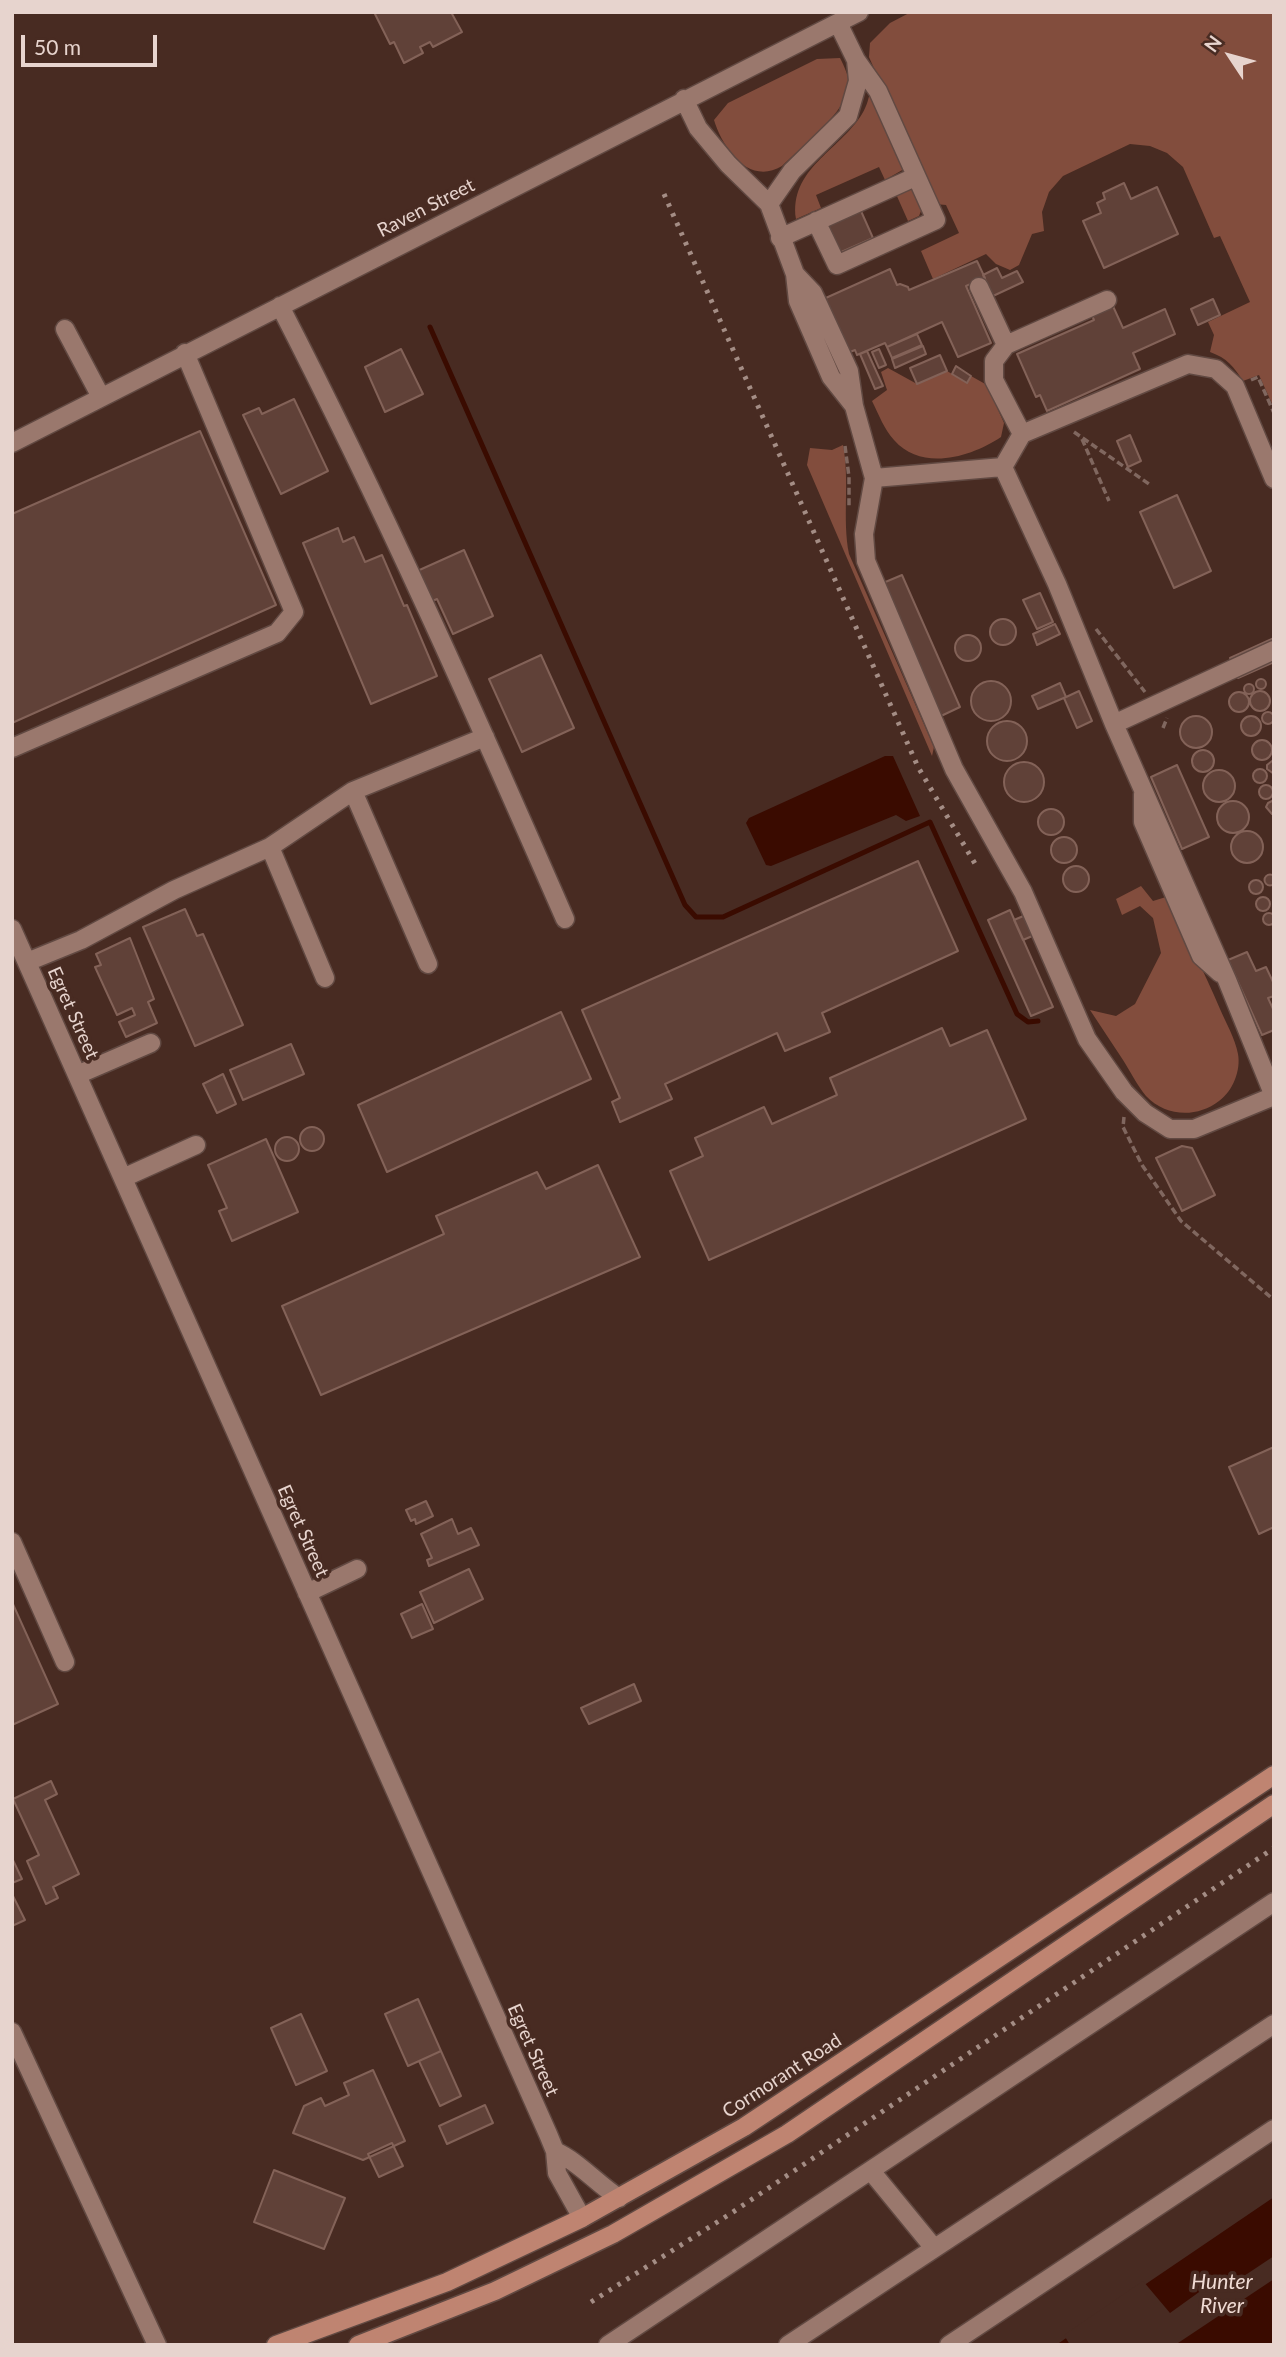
<!DOCTYPE html>
<style>
body{margin:0}
#map{position:relative;width:1286px;height:2357px;overflow:hidden;background:#482b22;font-family:Lato,sans-serif}
canvas{display:block}
.frame{position:absolute;inset:0;border:14px solid #e7d4ce;pointer-events:none}
.north{position:absolute;left:1195px;top:21px;width:70px;height:70px;-webkit-text-stroke:5px #482b22;paint-order:stroke;rotate:306deg;font-size:19px;font-weight:700;line-height:28px;text-align:center;color:#e7d4ce}
.north::after{content:'';display:block;margin:auto;width:24px;height:32px;background:#e7d4ce;clip-path:polygon(50% 0,100% 100%,50% 72%,0 100%)}
.scale{position:absolute;left:21px;top:35px;width:136px;height:32px;box-sizing:border-box;border:4px solid #e7d4ce;border-top:0;padding-left:9px;font-size:21px;line-height:24px;white-space:nowrap;color:#e7d4ce;-webkit-text-stroke:5px #482b22;paint-order:stroke}
</style>
<div id="map">
<canvas width="1286" height="2357"></canvas>
<div class="frame"></div>
<div class="north">N</div>
<div class="scale">50 m</div>
</div>
<script>
const ctx = document.querySelector('canvas').getContext('2d');
ctx.lineJoin = 'round';
function paint(path, color) { ctx.fillStyle = color; ctx.fill(path, 'evenodd'); }
function strokePath(path, color, width, dash) { ctx.strokeStyle = color; ctx.lineWidth = width; ctx.lineCap = dash ? 'butt' : 'round'; ctx.setLineDash(dash || []); ctx.stroke(path); }
function drawText(font, color, halo, rows, align = 'center') {
  ctx.font = font + ' Lato,sans-serif'; ctx.lineWidth = 7; ctx.setLineDash([]); ctx.textBaseline = 'middle'; ctx.strokeStyle = halo; ctx.fillStyle = color; for (const [text, x, y, turn = 0] of rows) {
    ctx.save(); ctx.translate(x, y); ctx.rotate((+turn || 0) * Math.PI / 180); ctx.textAlign = isNaN(turn) ? turn : align; if (halo) ctx.strokeText(text, 0, 0); ctx.fillText(text, 0, 0); ctx.restore();
  }
}
paint(new Path2D(`
 M911,12H1274V408L1259,375L1243,381C1234,367 1227,358 1210,352L1214,335L1208,322L1250,302L1220,236L1214,238L1183,167L1167,153L1150,146L1130,144L1063,176L1049,192L1042,212L1044,231L1032,234L1019,265L1010,270L996,264L986,254L933,279L921,251L959,233L946,205L935,204L930,196L869,57L870,43L890,23Z
 M840,58C844,66 849,76 849,85C848,111 800,148 782,166C749,186 723,149 714,120L728,103L817,59Z
 M871,88L904,169L885,180L879,167L816,195L821,208L796,219C789,169 839,151 862,114C867,106 869,97 871,88Z
 M907,189L916,191L923,206L919,216L908,221L896,194Z
 M888,368L917,384L947,371L967,383L971,376L987,385L1004,423L1001,437C971,457 922,472 894,440C884,429 879,415 872,401L887,390L881,372Z
 M843,445C850,482 842,518 849,554L934,747L932,756L807,465L810,448L832,450Z
 M1141,886L1153,901L1166,897C1185,934 1204,971 1220,1009C1226,1023 1235,1038 1238,1054C1241,1070 1233,1091 1219,1101C1197,1118 1166,1117 1146,1096C1137,1085 1130,1071 1123,1060C1112,1043 1101,1027 1090,1010L1116,1016L1135,1004L1161,953L1153,918L1140,906L1122,915L1116,899Z`), '#824d3d');
paint(new Path2D(`
 M885,756H893L920,816L906,821L896,815L771,866L766,865L746,823L749,818Z
 M1274,2197V2345H1056Z`), '#3a0b00');
paint(new Path2D(`
 M1274,2256V2279L1175,2345H1070L1064,2335L1143,2281L1170,2313L1220,2277L1229,2286Z`), '#482b22');
strokePath(new Path2D(`
 M430,327L685,905L696,917H723L930,822L1017,1014L1028,1022L1038,1021`), '#3a0b00', 5);
const building = new Path2D(`
 M374,12H451L462,32L433,47L430,42L420,47L423,53L404,63L394,42L390,44Z
 M1124,183L1131,199L1157,187L1178,234L1104,268L1083,221L1101,213L1097,203L1105,199L1103,193Z
 M861,211L873,238L839,253L827,226Z
 M977,261L985,278L966,286L991,343L958,357L942,322L887,347L885,343L857,355L855,350L850,352L855,365L837,374L808,306L890,269L897,285L900,284L908,287L909,290Z
 M997,268L1002,278L1017,271L1023,282L993,296L983,275Z
 M1213,299L1220,315L1198,325L1191,309Z
 M1112,304L1123,328L1165,309L1175,334L1133,353L1140,369L1047,411L1040,395L1036,397L1017,354L1094,320L1091,313Z
 M917,334L922,345L892,358L887,347Z
 M923,346L926,354L895,368L892,359Z
 M401,349L423,394L385,412L365,367Z
 M879,349L886,365L879,368L872,352Z
 M867,351L883,386L875,389L860,354Z
 M940,355L947,371L917,384L910,368Z
 M956,366L971,376L967,383L952,374Z
 M294,399L328,471L281,494L243,415L259,408L262,414Z
 M200,431L276,605L12,723V514Z
 M1130,435L1141,461L1128,467L1117,441Z
 M1177,495L1211,571L1174,588L1140,512Z
 M338,528L343,542L354,537L365,562L382,555L404,606L407,605L437,676L371,704L303,543Z
 M464,550L493,616L453,634L437,599L428,603L415,572Z
 M902,575L960,707L941,716L883,583Z
 M1040,593L1053,622L1037,629L1023,600Z
 M990 632a13 13 0 1 1 26 0a13 13 0 1 1-26 0Z
 M1055,624L1060,634L1037,645L1033,634Z
 M955 648a13 13 0 1 1 26 0a13 13 0 1 1-26 0Z
 M1274,638V662L1238,678L1230,658Z
 M541,655L574,728L522,752L489,679Z
 M1256 684a5 5 0 1 1 10 0a5 5 0 1 1-10 0Z
 M971 701a20 20 0 1 1 40 0a20 20 0 1 1-40 0Z
 M1060,683L1066,697L1038,709L1032,696Z
 M1244 689a5 5 0 1 1 10 0a5 5 0 1 1-10 0Z
 M1250 701a10 10 0 1 1 20 0a10 10 0 1 1-20 0Z
 M1079,691L1092,721L1077,728L1064,698Z
 M1229 702a10 10 0 1 1 20 0a10 10 0 1 1-20 0Z
 M1262 718a6 6 0 1 1 12 0a6 6 0 1 1-12 0Z
 M1241 726a10 10 0 1 1 20 0a10 10 0 1 1-20 0Z
 M1180 732a16 16 0 1 1 32 0a16 16 0 1 1-32 0Z
 M987 741a20 20 0 1 1 40 0a20 20 0 1 1-40 0Z
 M1252 750a10 10 0 1 1 20 0a10 10 0 1 1-20 0Z
 M1192 761a11 11 0 1 1 22 0a11 11 0 1 1-22 0Z
 M1272,761H1274V774L1267,769V765Z
 M1004 782a20 20 0 1 1 40 0a20 20 0 1 1-40 0Z
 M1177,765L1209,837L1182,849L1151,777Z
 M1253 776a7 7 0 1 1 14 0a7 7 0 1 1-14 0Z
 M1203 786a16 16 0 1 1 32 0a16 16 0 1 1-32 0Z
 M1259 792a7 7 0 1 1 14 0a7 7 0 1 1-14 0Z
 M1274,800V814H1272L1266,807L1268,803Z
 M1217 817a16 16 0 1 1 32 0a16 16 0 1 1-32 0Z
 M1038 822a13 13 0 1 1 26 0a13 13 0 1 1-26 0Z
 M1231 847a16 16 0 1 1 32 0a16 16 0 1 1-32 0Z
 M1051 850a13 13 0 1 1 26 0a13 13 0 1 1-26 0Z
 M918,861L958,951L822,1013L830,1032L785,1051L777,1033L665,1084L672,1099L620,1122L612,1102L620,1098L582,1010Z
 M1063 879a13 13 0 1 1 26 0a13 13 0 1 1-26 0Z
 M1264.5 880a5.5 5.5 0 1 1 11 0a5.5 5.5 0 1 1-11 0Z
 M1249 887a7 7 0 1 1 14 0a7 7 0 1 1-14 0Z
 M1256 904a7 7 0 1 1 14 0a7 7 0 1 1-14 0Z
 M185,909L197,936L203,934L243,1025L195,1046L143,927Z
 M1010,910L1053,1007L1031,1016L988,920Z
 M1263 919a6 6 0 1 1 12 0a6 6 0 1 1-12 0Z
 M1028,914L1037,934L1023,940L1014,920Z
 M130,938L154,999L148,1002L157,1023L126,1037L119,1022L135,1015L132,1008L117,1015L95,967L101,965L96,954Z
 M1247,952L1256,971L1266,967L1274,984V996L1268,998L1274,1011V1030L1262,1035L1228,960Z
 M561,1012L591,1079L387,1172L358,1105Z
 M942,1028L950,1046L987,1030L1026,1119L709,1260L670,1171L703,1156L695,1138L764,1107L772,1124L837,1095L830,1078Z
 M291,1044L304,1074L243,1100L230,1070Z
 M223,1074L236,1104L217,1113L203,1084Z
 M300 1139a12 12 0 1 1 24 0a12 12 0 1 1-24 0Z
 M275 1149a12 12 0 1 1 24 0a12 12 0 1 1-24 0Z
 M266,1139L298,1212L232,1241L219,1211L227,1208L208,1165Z
 M1182,1146L1192,1148L1215,1195L1182,1211L1156,1158Z
 M598,1165L640,1257L321,1395L282,1306L444,1234L436,1216L537,1172L546,1189Z
 M1274,1447V1527L1259,1534L1229,1467Z
 M426,1501L433,1516L416,1524L415,1519L411,1521L406,1510Z
 M452,1519L458,1534L471,1528L479,1545L429,1566L427,1560L432,1558L421,1534Z
 M469,1569L483,1599L434,1623L420,1592Z
 M12,1602L58,1704L12,1725Z
 M422,1604L433,1629L412,1638L401,1614Z
 M634,1684L641,1701L589,1724L581,1708Z
 M51,1781L57,1794L45,1800L79,1874L53,1887L58,1898L46,1904L27,1861L39,1855L13,1799Z
 M12,1858L22,1879L12,1883Z
 M12,1894L25,1920L12,1926Z
 M418,1999L441,2051L408,2066L385,2014Z
 M301,2014L327,2071L296,2085L271,2028Z
 M441,2051L461,2096L440,2106L419,2061Z
 M373,2070L405,2141L363,2160L293,2133L304,2106L321,2098L325,2106L349,2095L344,2083Z
 M485,2105L493,2123L447,2144L439,2126Z
 M392,2143L403,2166L379,2177L368,2154Z
 M274,2170L345,2198L324,2249L254,2222Z`);
paint(building, '#604138');
strokePath(building, '#836258', 2);
const minor = new Path2D(`
 M684,99L698,128L728,164L769,204L795,274L798,301L831,377L854,406
 M769,204L792,171L848,116L858,81L856,60L838,23
 M816,221L837,265L936,220L878,91L856,60
 M780,238L915,177
 M795,274L813,293L849,371L854,406L874,478L864,534L866,561L954,769L1023,892L1087,1039L1124,1092L1145,1113L1170,1129H1194L1274,1096
 M979,287L1006,345
 M280,306C383,506 475,713 565,919
 M65,329L101,397
 M1022,434L1188,364L1216,369L1235,386L1274,479
 M12,443L859,12
 M1003,467L1022,434L994,380V361L1006,345L1107,300
 M874,478L1003,467L1057,584L1114,724L1227,980L1274,1096
 M1114,724L1274,650
 M12,748L277,633L294,612L185,353
 M353,791L485,737
 M1143,794V822L1201,956L1220,973
 M270,847L325,978
 M12,929L548,2134L555,2151L557,2173L582,2218
 M27,962L81,940L174,890L270,847L353,791L428,964
 M77,1075L151,1043
 M123,1178L196,1145
 M12,1542L65,1662
 M307,1593L357,1569
 M12,2032L157,2345
 M555,2151C579,2162 596,2183 619,2198
 M871,2171L934,2248
 M608,2345L1274,1902
 M788,2345L1274,2024
 M949,2345L1274,2129`);
const major = new Path2D(`
 M276,2345L447,2282L582,2218L744,2127L1274,1775
 M358,2345L495,2291L613,2234L787,2134L1274,1804`);
strokePath(minor, '#614942', 21);
strokePath(major, '#614942', 21);
strokePath(new Path2D(`
 M1251,380L1258,377L1274,413
 M1074,432L1149,484
 M1082,439L1109,501
 M845,446L849,477V508
 M1096,629L1145,692
 M1163,728L1167,718
 M1124,1117L1123,1127L1142,1165L1181,1221L1274,1300`), '#80675f', 3.5, [7, 3.5]);
strokePath(minor, '#9a786d', 18);
strokePath(major, '#bf8471', 18);
strokePath(new Path2D(`
 M664,194L918,767L977,867
 M591,2302L730,2214L1274,1848`), '#a48d85', 5, [3.5, 7]);
drawText('19px', '#e7d4ce', '#482b22', [
 ["Raven Street",426,208,-27],
 ["Egret Street",73,1013,66],
 ["Egret Street",303,1531,66],
 ["Egret Street",533,2050,66],
 ["Cormorant Road",782,2076,-33]
]);
drawText('italic 21px', '#f0dbd4', '#482b22', [
 ["Hunter",1222,2282],
 ["River",1222,2306]
]);
</script>
